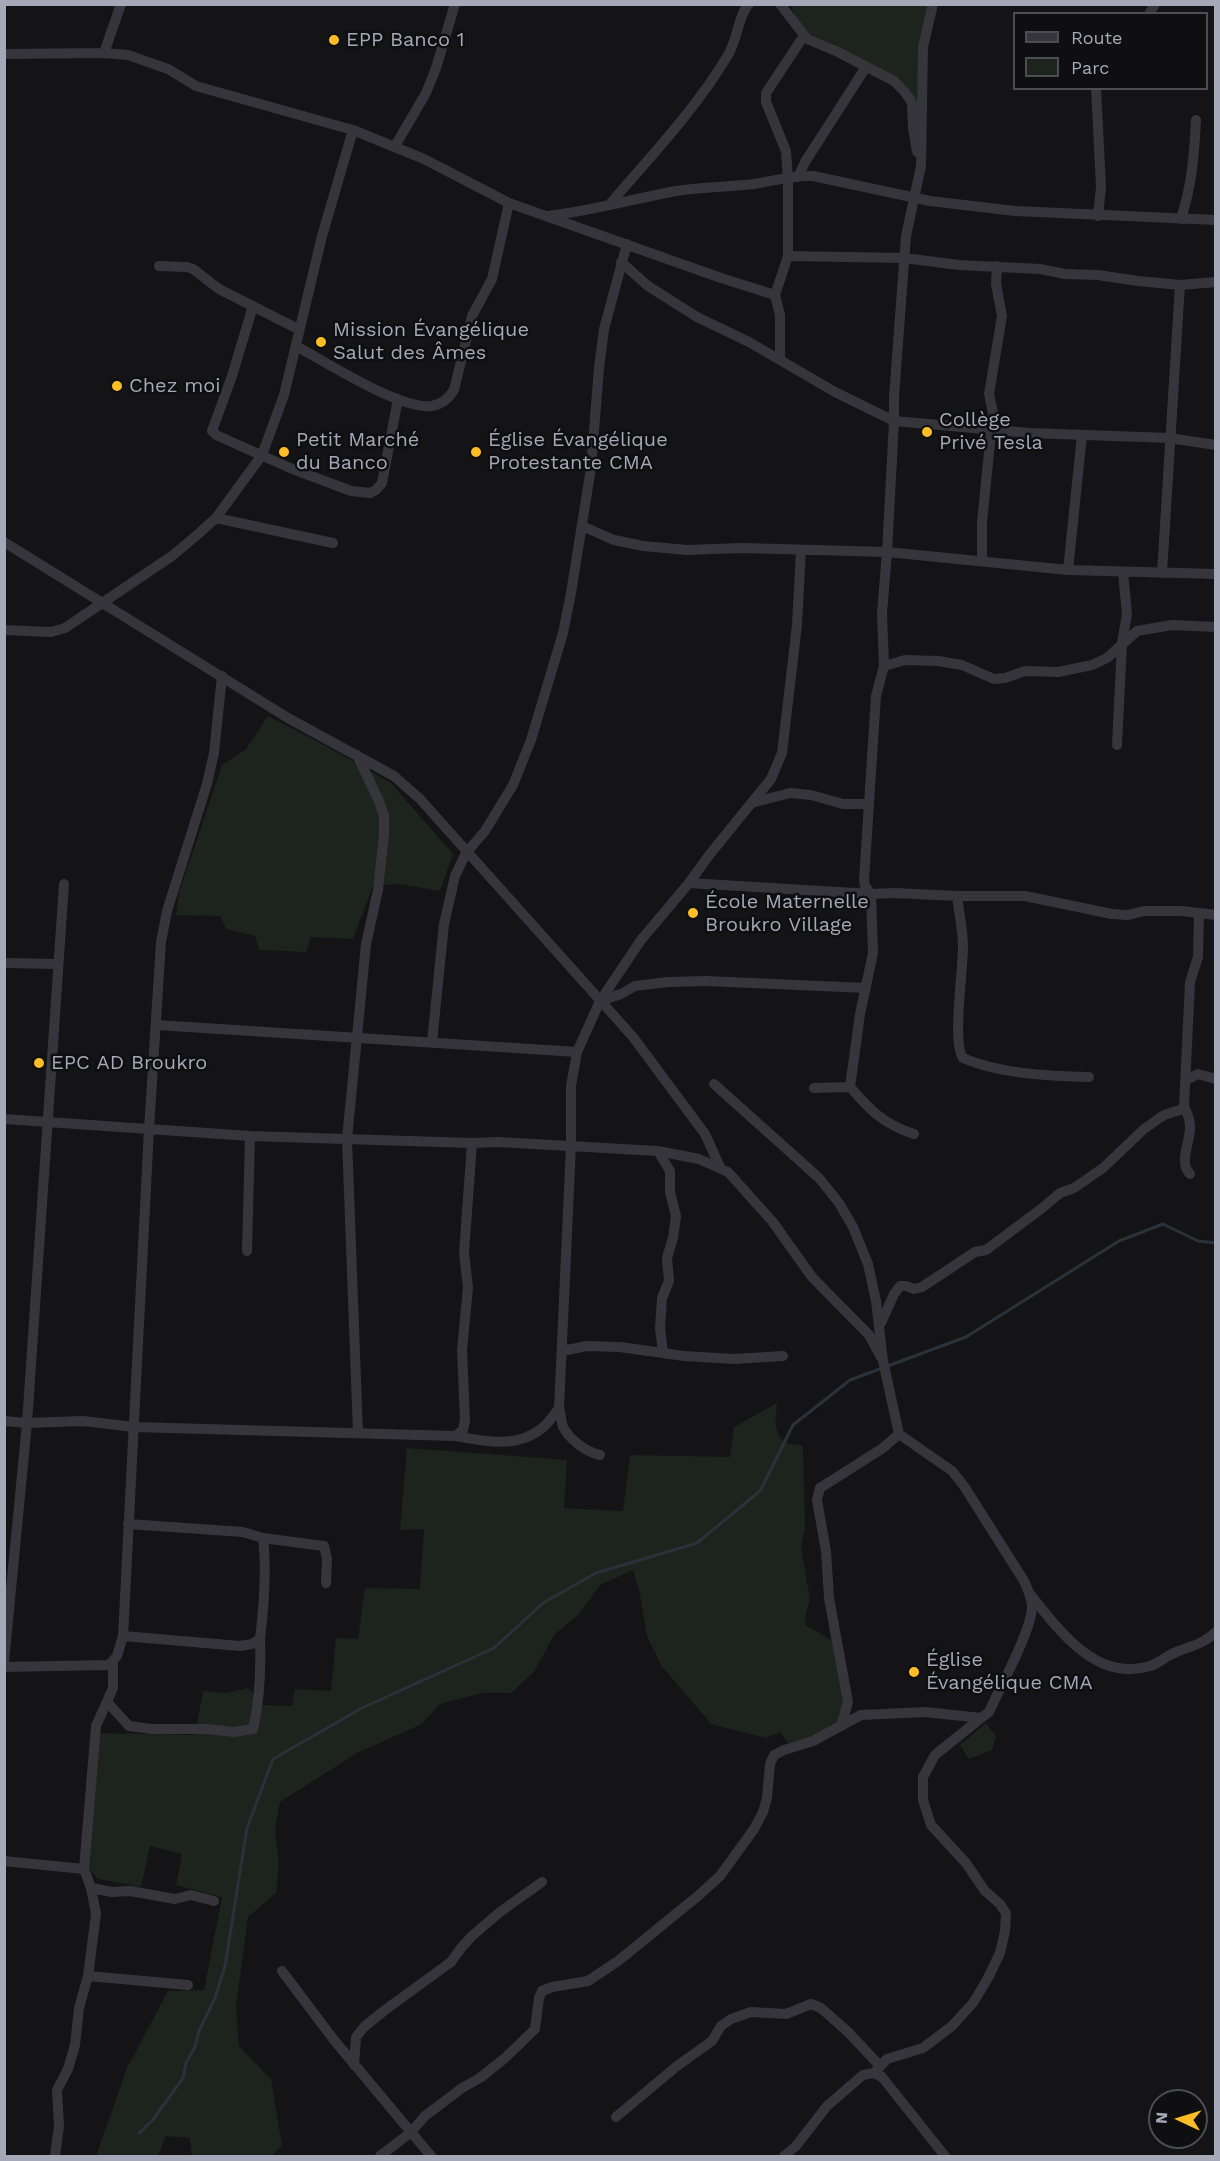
<!DOCTYPE html>
<meta charset="utf-8">
<style>
body{margin:0}
#map{position:relative;width:1220px;height:2161px;overflow:hidden;background:#141416;font-family:"Work Sans",sans-serif}
canvas{display:block}
.frame{position:absolute;inset:0;border:6px solid #a5a9b7;pointer-events:none}
.legend{position:absolute;left:1013px;top:12px;width:195px;height:78px;box-sizing:border-box;background:#0f0f11;border:2px solid #4b4d53;margin:0;padding:8px 10px;list-style:none;font-size:18px;color:#a5a9b7}
.legend li{display:flex;align-items:center;gap:12px;height:30px}
.legend b{width:30px;border:2px solid #4b4d53}
.north{position:absolute;left:1148px;top:2089px;width:60px;height:60px;box-sizing:border-box;background:#0f0f11;border:2px solid #4b4d53;border-radius:50%;rotate:274deg;font-size:16px;font-weight:700;line-height:24px;text-align:center;color:#a5a9b7}
.north::after{content:'';display:block;margin:auto;width:21px;height:27px;background:#fdbd24;clip-path:polygon(50% 0,100% 100%,50% 72%,0 100%)}
</style>
<div id="map">
<canvas width="1220" height="2161"></canvas>
<div class="frame"></div>
<ul class="legend">
<li><b style="height:8px;background:#35353b"></b>Route</li>
<li><b style="height:16px;background:#1c241d"></b>Parc</li>
</ul>
<div class="north">N</div>
</div>
<script>
const ctx = document.querySelector('canvas').getContext('2d');
ctx.lineJoin = 'round';
function paint(path, color) { ctx.fillStyle = color; ctx.fill(path, 'evenodd'); }
function strokePath(path, color, width, dash) { ctx.strokeStyle = color; ctx.lineWidth = width; ctx.lineCap = dash ? 'butt' : 'round'; ctx.setLineDash(dash || []); ctx.stroke(path); }
function drawText(font, color, halo, rows, align = 'center') {
  ctx.font = font + ' "Work Sans",sans-serif'; ctx.lineWidth = 5; ctx.setLineDash([]); ctx.textBaseline = 'middle'; ctx.strokeStyle = halo; ctx.fillStyle = color; for (const [text, x, y, turn = 0] of rows) {
    ctx.save(); ctx.translate(x, y); ctx.rotate((+turn || 0) * Math.PI / 180); ctx.textAlign = isNaN(turn) ? turn : align; if (halo) ctx.strokeText(text, 0, 0); ctx.fillText(text, 0, 0); ctx.restore();
  }
}
paint(new Path2D(`
 M791,5H929L919,48L917,104L907,86L863,61L809,36L796,19Z
 M268,716L326,746L391,783L453,854L440,891L399,884L373,886L353,939L311,937L306,952L259,950L255,936L226,929L220,916L176,915L179,893L222,765L246,749Z
 M777,1403C776,1414 773,1434 784,1441C788,1444 797,1445 803,1446L805,1528L801,1547L810,1600L806,1613L805,1625L835,1642L849,1705L842,1722L803,1741L788,1743L780,1732L766,1738L711,1724L661,1665L647,1636L640,1594L633,1570L600,1585L579,1614L554,1635L534,1672L511,1693H482L440,1704L422,1724L357,1753L280,1802L275,1830L279,1864L276,1893L248,1917L236,2006L239,2046L271,2079L282,2146L271,2156H192L190,2138L166,2136L158,2156H96L127,2068L168,1991L204,1990L222,1897L176,1885L182,1854L150,1846L141,1887L98,1879L87,1867L97,1733L195,1735L203,1691L226,1693L248,1688L263,1705L292,1706L295,1689L331,1691L336,1638L358,1639L365,1588L420,1589L424,1529L400,1530L407,1448L567,1460L564,1508L623,1511L630,1455L730,1457L734,1427Z
 M986,1723L996,1736L992,1750L969,1759L960,1745Z`), '#1c241d');
strokePath(new Path2D(`
 M139,2133L152,2121L183,2078L186,2063L195,2047L199,2031L215,1998L225,1966L247,1828L273,1759L362,1708L494,1648L543,1603L596,1573L697,1543L760,1491L793,1425L850,1380L966,1337L1119,1241L1163,1224L1198,1241L1216,1243`), '#29323a', 3);
strokePath(new Path2D(`
 M780,4L807,39L836,51L894,81L905,92L912,103L913,128L917,152
 M1149,14L1155,4
 M104,53L121,4
 M4,54L104,53L128,55L168,69L196,86L353,130L424,159L509,203L721,278L775,295
 M1096,88L1101,187L1098,216
 M395,146L426,93L436,68L455,4
 M799,175L805,162L866,67
 M609,205C650,157 696,109 728,55C737,41 739,13 749,4
 M548,216C591,211 633,199 676,191C702,187 728,187 754,184C774,181 793,175 813,176L930,201L1015,211L1216,220
 M1181,219C1192,184 1194,157 1196,120
 M788,256L904,258L959,265L1040,269L1065,274L1098,275L1138,281L1180,285L1216,282
 M621,262L648,286L697,317L749,342L835,392L894,421L1030,433L1169,438L1216,445
 M159,266L187,267L193,269L219,289L298,329
 M253,306L232,376L212,431L216,435L290,468L351,491L370,493L376,490L382,483L398,399
 M296,346C326,362 400,410 432,406C443,404 449,398 454,390L472,316L492,279L509,203
 M780,360V315L775,295L788,256V179L786,151L766,102V93L803,37
 M216,518L333,543
 M582,526L614,540L643,546L687,550L742,548L887,552L1068,570L1216,574
 M4,542L288,718L394,776L420,799L633,1037L705,1134L721,1169
 M982,561V522L993,413L989,394L1002,316L996,284L997,266
 M1068,570L1082,435
 M1162,573L1180,285
 M4,630L51,632L65,628L172,556L197,535L216,518L262,455L284,395L322,236L353,130
 M884,666L905,660L938,661L962,665L994,679L1005,678L1025,671L1058,672L1092,665L1107,658L1137,631L1172,625L1216,627
 M1117,745L1122,643L1127,614L1123,572
 M357,755L379,801L384,816V834L378,890L366,944L347,1139L358,1433
 M755,802L790,793L811,795L843,804H869
 M689,883L871,894L895,893L957,896H1025L1112,914L1128,915L1144,911H1182L1216,915
 M957,896C959,913 963,930 963,947C963,971 952,1043 963,1058C1000,1074 1049,1076 1089,1077
 M4,963L58,964
 M600,1001L621,994L635,986L668,982L706,981L866,988
 M157,1025L577,1052
 M432,1042L444,924L455,876L466,853L485,831L513,785L531,740L563,633L571,593L591,468L599,368L604,329L627,244
 M1186,1080L1198,1074L1216,1079
 M850,1087L860,1014L873,953L871,894L865,886L864,880L876,696L884,666L882,613L887,552L894,421V397L906,236L921,166L923,47L933,4
 M814,1088L850,1087C870,1110 883,1124 914,1134
 M1184,1107C1187,1113 1190,1118 1190,1126C1191,1141 1178,1162 1190,1174
 M4,1119L250,1136L472,1143L498,1142L658,1151L699,1159L728,1172L772,1221L812,1277L869,1335L881,1357
 M658,1151L670,1171V1192L676,1216L673,1238L667,1258L669,1281L662,1298L660,1328L663,1353
 M247,1251L250,1136
 M881,1323L894,1294L900,1286H906L914,1289L922,1287L975,1252L986,1250L1041,1209L1060,1193L1074,1188L1103,1168L1144,1129L1164,1115L1180,1110L1184,1107L1190,982L1198,957L1199,913
 M562,1351L587,1346L620,1347L684,1356L734,1359L783,1356
 M559,1408C561,1414 561,1421 563,1427C570,1440 586,1452 600,1455
 M4,1421L27,1423L83,1421L134,1427L455,1436C484,1441 515,1449 541,1429C548,1424 554,1415 559,1408L571,1146V1086L577,1052L600,1001L641,940L689,883L710,854L771,779L782,753L797,625L801,550
 M455,1436L463,1430L465,1420L462,1350L468,1287L464,1253L472,1143
 M263,1538L324,1546L327,1559L326,1583
 M1030,1594C1059,1630 1096,1683 1150,1666C1157,1664 1164,1658 1170,1655C1189,1645 1198,1648 1216,1632
 M123,1636L240,1646L252,1644L260,1639C264,1606 267,1571 263,1538L243,1532L128,1524
 M4,1662L27,1423L64,884
 M4,1667L109,1665L117,1656L123,1636L149,1129L161,942L167,911L207,784L214,753L222,676
 M108,1703L129,1726L152,1729H206L234,1732L253,1729C260,1700 261,1669 260,1639
 M841,1726L848,1702L829,1598L826,1551L817,1500L820,1488L883,1448L899,1434
 M4,1861L84,1869L91,1888L96,1914L88,1976L79,2008L75,2045L68,2069L57,2090L59,2126L55,2156
 M84,1869L96,1726L113,1688V1661
 M91,1888L112,1892L130,1891L175,1899L191,1895L214,1901
 M282,1971L334,2040L431,2156
 M88,1976L188,1985
 M354,2065L356,2037L364,2027L385,2010L451,1962L461,1948L472,1936L500,1912L542,1882
 M874,2073L887,2059L923,2048L952,2026L973,2003L988,1978L1000,1953L1005,1931L1006,1913L1000,1904L985,1891L966,1863L931,1825L923,1800V1777L935,1755L981,1718
 M616,2117L677,2066L712,2041L721,2026L731,2019L751,2012L786,2014L811,2004L821,2008L848,2032L880,2066
 M380,2156L410,2133L425,2116L462,2088L480,2078L505,2058L535,2029L539,1998L542,1991L552,1987L588,1981L618,1961L698,1896L720,1876L754,1829L763,1812L767,1798L770,1764L774,1755L784,1750L813,1741L861,1715L925,1712L981,1718L989,1712C1000,1687 1030,1634 1032,1608C1032,1598 1028,1590 1024,1581L964,1486L952,1471L899,1434L883,1361L876,1301L868,1264L853,1227L839,1203L819,1178L714,1084
 M784,2156L796,2146L827,2106L863,2075L874,2073L882,2077L945,2156`), '#35353b', 10);
for (const [x, y, r, color] of [
 [334,40,6,"#fdbd24"],
 [321,342,6,"#fdbd24"],
 [117,386,6,"#fdbd24"],
 [927,432,6,"#fdbd24"],
 [284,452,6,"#fdbd24"],
 [476,452,6,"#fdbd24"],
 [693,913,6,"#fdbd24"],
 [39,1063,6,"#fdbd24"],
 [914,1672,6,"#fdbd24"]
]) { const dot = new Path2D(); dot.arc(x, y, r, 0, 2 * Math.PI); ctx.fillStyle = color; ctx.fill(dot); strokePath(dot, '#0f0f11', 2); }
drawText('20px', '#a5a9b7', '#0f0f11', [
 ["EPP Banco 1",346,40],
 ["Mission Évangélique",333,330],
 ["Salut des Âmes",333,353],
 ["Chez moi",129,386],
 ["Collège",939,420],
 ["Privé Tesla",939,443],
 ["Petit Marché",296,440],
 ["du Banco",296,463],
 ["Église Évangélique",488,440],
 ["Protestante CMA",488,463],
 ["École Maternelle",705,902],
 ["Broukro Village",705,925],
 ["EPC AD Broukro",51,1063],
 ["Église",926,1660],
 ["Évangélique CMA",926,1683]
], 'left');
</script>
